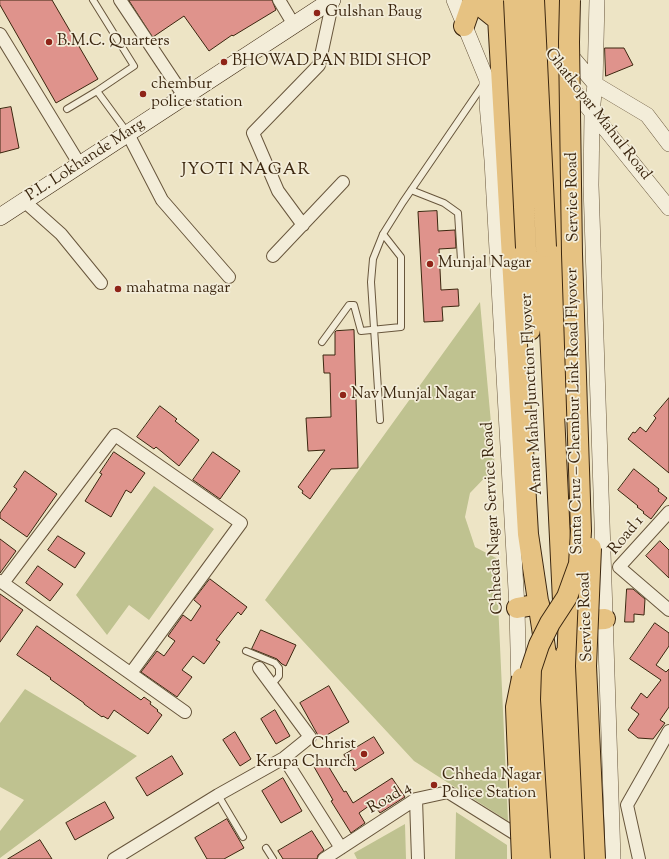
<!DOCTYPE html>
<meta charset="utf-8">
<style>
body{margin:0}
canvas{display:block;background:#ede4c5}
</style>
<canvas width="669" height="859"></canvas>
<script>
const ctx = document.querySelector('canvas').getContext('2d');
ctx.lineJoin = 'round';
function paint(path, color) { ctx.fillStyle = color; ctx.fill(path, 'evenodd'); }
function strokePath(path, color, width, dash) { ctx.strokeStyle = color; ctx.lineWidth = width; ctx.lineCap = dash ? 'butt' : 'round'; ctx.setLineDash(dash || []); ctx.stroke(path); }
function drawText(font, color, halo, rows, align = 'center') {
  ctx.font = font + ' "Sorts Mill Goudy",serif'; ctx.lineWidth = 3.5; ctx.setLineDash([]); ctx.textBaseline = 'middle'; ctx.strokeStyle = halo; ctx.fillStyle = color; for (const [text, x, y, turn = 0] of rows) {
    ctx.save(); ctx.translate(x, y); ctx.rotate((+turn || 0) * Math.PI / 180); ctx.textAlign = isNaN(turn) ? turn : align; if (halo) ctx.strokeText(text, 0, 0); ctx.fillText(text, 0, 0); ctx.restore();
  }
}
paint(new Path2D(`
 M480,302L495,467L470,493L465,517L475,547L496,558L508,821L414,761L265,600Z
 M154,486L214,529L149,620L129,605L107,635L76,595Z
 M25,689L137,756L0,858V831L24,800L0,787V723Z
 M456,812L507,845V859H455Z
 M405,824L406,859H357L354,853Z`), '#bfc290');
const building = new Path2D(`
 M0,0H52L98,79L56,103L0,5Z
 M129,0H272L276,10L233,36L232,35L209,51L184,16L153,37Z
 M605,48H624L633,65L606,76Z
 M11,107L19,148L0,153V109Z
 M437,211L438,231L455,230L456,248L439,249L441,290L458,289L459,306L442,307L443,321L424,322L418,212Z
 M354,330L358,468L331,469L310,499L302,493L303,491L298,487L325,450L308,451L306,418L331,417L330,373H324L323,355H335V332L336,331Z
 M669,398V473L628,439L633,432L635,433L640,427L646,432L656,418L654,416Z
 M160,406L177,419L175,421L199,440L179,466L156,447L154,449L137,437Z
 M114,452L145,473L131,493L126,490L111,517L85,501L102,474L100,473Z
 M213,452L240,471L220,499L193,480Z
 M634,469L659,489L658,491L667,498L651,519L643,513L644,512L637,507L638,506L618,490Z
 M25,471L57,494L27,537L0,518V513L17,489L14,487Z
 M58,536L85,553L75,568L48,550Z
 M0,539L16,551L0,573Z
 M660,541L669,550V578L646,556Z
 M38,566L63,584L50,601L26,583Z
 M210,579L247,607L241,615L238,612L216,640L220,642L204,664L193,656L182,670L192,677L177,697L141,672L157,651L164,656L175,641L168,636L183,615L191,621L201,606L194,600Z
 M627,589H633L645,599L644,615L634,614V622H625Z
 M0,594L23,610L0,642Z
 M655,623L669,633V646L656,665L666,672L669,669V707L660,720L665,723L653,739L638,738L628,730L639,714L631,708L641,693L647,698L661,680L630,659Z
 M37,626L141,700L144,697L151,702L150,704L158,710L157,711L162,715L148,734L114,710L108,719L103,716L102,717L84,704V703L50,679L51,678L17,655Z
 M261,630L296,645L286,666L282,664L277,659L252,649Z
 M329,686L349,722L320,739L300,703Z
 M275,710L290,736L276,744L261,719Z
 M235,732L251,759L240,766L223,740Z
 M374,737L384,753L355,771L344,755Z
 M172,756L183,774L147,796L136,778Z
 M324,759L344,792L346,791L353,803L392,778L405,797L380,813L373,803L359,813L365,823L351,833L331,801L333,800L313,765Z
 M283,778L302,811L281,823L262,791Z
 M105,802L114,818L75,840L66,823Z
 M227,819L244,848L224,859H207L195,838Z
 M312,831L324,850L318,855L317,859H283L278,851Z
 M40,840L52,859H8Z`);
paint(building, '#df938c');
strokePath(building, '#3b260f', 1);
const service = new Path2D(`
 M93,0L134,66L97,91L127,132
 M67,109L97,91
 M411,190L444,203L458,213L461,260
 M322,342L349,305H354L361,331L401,327V257L383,234
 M380,420L371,282L373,259L383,234L403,202L483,85
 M246,651L275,663L279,668V676L271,685
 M218,795L243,837
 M266,848L273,859`);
const minor = new Path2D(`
 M120,0L184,96
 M279,0L294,25
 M0,34L80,165
 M128,134L162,200L229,277
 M24,201L61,234L101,283
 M303,225L278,191L253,133L319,65L333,0
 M273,256L343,182
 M669,512L619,567L669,610
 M0,581L185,712
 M3,583L115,435L241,523L131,673
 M284,758L341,848
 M416,799L418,859
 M114,859L218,795L284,758L310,737L259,668
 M324,859L416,799L448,792L517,835
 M639,859L627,805L669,731`);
const tertiary = new Path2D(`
 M454,0L487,80V104L492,160L517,608L519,690
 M597,0L595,84L592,113L591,185L613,859
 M567,51L595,84L647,115L669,144
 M568,83L669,208`);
const secondary = new Path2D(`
 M0,217L332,0`);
const trunk = new Path2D(`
 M473,0L498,20
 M497,0L528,534L548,668
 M553,0L554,73L567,409
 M464,26L473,0
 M546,247L563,601
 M526,248L530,330
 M517,608L539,604
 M571,621L605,619
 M566,653L577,859
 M547,655L558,859
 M567,667L570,585`);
strokePath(service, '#68563c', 8);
strokePath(minor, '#68563c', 14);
strokePath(tertiary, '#68563c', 16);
strokePath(secondary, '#3b260f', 18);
strokePath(trunk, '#3b260f', 22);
strokePath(service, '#f3edd9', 6);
strokePath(minor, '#f3edd9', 12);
strokePath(tertiary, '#f3edd9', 15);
strokePath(secondary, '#f3edd9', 17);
strokePath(trunk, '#e6c282', 20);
const trunkBridge = new Path2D(`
 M514,0L526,248
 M534,0L546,247
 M591,548L586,666L595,859
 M522,859L516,707L522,678
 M540,859L530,700L531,669L539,645L550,623L567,597L579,564L581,531L572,254L569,42L570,0`);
strokePath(trunkBridge, '#3b260f', 22, []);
strokePath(trunkBridge, '#e6c282', 20);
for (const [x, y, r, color] of [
 [317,13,4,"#8f2418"],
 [49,42,4,"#8f2418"],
 [224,62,4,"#8f2418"],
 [143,94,4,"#8f2418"],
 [430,264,4,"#8f2418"],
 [118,289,4,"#8f2418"],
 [343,395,4,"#8f2418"],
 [364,754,4,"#8f2418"],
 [434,785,4,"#8f2418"]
]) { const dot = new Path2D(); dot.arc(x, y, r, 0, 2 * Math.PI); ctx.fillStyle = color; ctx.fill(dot); strokePath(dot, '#f3edd9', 1.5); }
drawText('16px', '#3b260f', '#f3edd9', [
 ["Gulshan Baug",325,13],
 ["B.M.C. Quarters",57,42],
 ["BHOWAD PAN BIDI SHOP",232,62],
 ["chembur",151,85],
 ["police station",151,103],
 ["Munjal Nagar",438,264],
 ["mahatma nagar",126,289],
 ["Nav Munjal Nagar",351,395],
 ["Christ",356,745,"right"],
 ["Krupa Church",356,763,"right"],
 ["Chheda Nagar",442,776],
 ["Police Station",442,794]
], 'left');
drawText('16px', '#3b260f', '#f3edd9', [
 ["Ghatkopar Mahul Road",597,115,52],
 ["P.L. Lokhande Marg",86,161,-33],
 ["Service Road",574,197,-91],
 ["Amar Mahal Junction Flyover",533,394,-93],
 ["Santa Cruz – Chembur Link Road Flyover",576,411,-91],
 ["Chheda Nagar Service Road",494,518,-93],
 ["Road 1",627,536,-50],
 ["Service Road",587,617,-92],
 ["Road 4",390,799,-30]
]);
ctx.letterSpacing = '1px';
drawText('17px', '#3b260f', '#f3edd9', [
 ["JYOTI NAGAR",246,171]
]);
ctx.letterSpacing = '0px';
</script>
